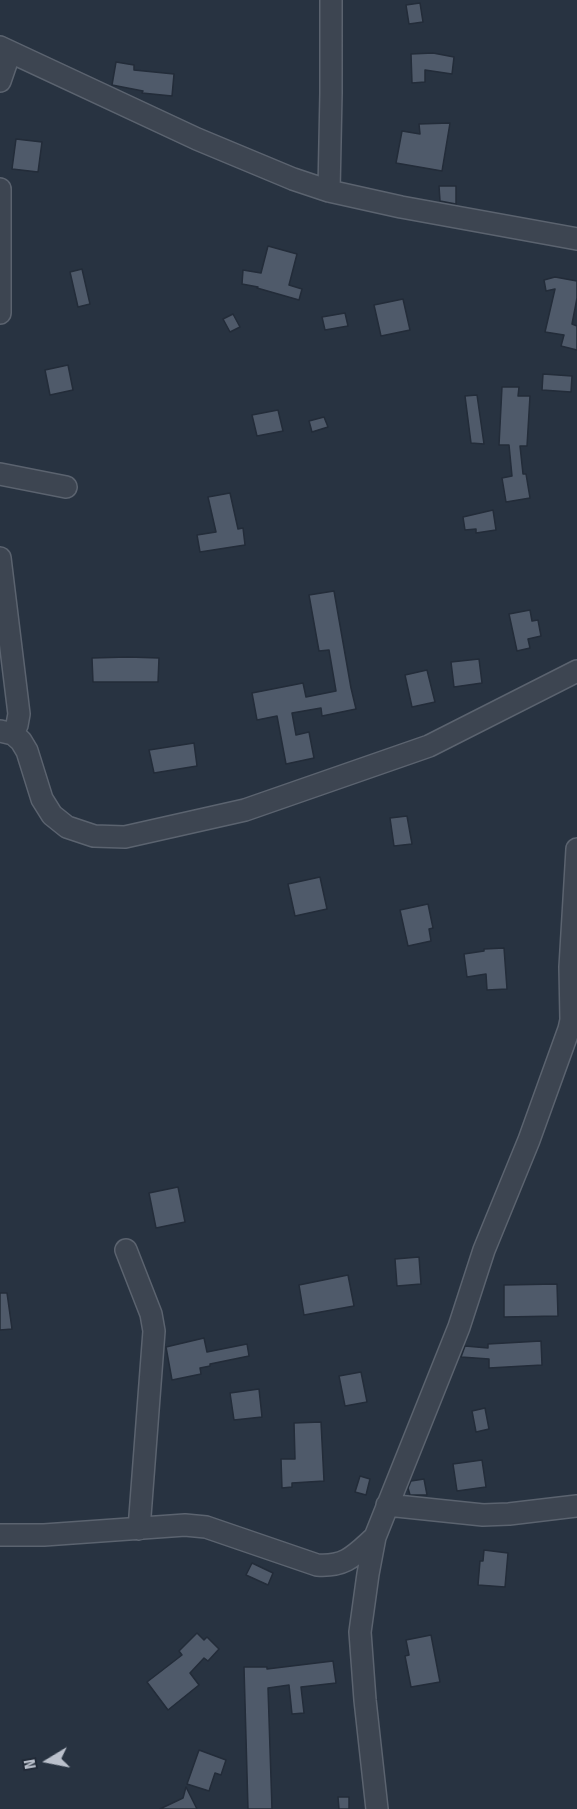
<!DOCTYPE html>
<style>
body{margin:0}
#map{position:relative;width:577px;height:1809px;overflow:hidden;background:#283341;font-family:"Fira Sans Condensed",sans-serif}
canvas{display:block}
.north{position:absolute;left:18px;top:1731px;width:60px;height:60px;-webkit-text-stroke:4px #212a37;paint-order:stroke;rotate:260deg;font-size:16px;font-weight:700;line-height:24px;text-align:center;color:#bac0cb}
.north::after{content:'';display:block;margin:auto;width:21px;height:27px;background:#bac0cb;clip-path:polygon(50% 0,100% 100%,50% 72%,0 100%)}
</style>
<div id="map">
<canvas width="577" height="1809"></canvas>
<div class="north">N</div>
</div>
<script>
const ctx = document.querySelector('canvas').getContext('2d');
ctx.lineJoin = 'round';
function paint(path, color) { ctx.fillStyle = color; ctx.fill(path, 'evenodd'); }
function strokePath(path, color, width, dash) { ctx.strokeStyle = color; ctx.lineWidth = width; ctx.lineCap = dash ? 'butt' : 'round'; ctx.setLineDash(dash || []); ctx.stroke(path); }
const building = new Path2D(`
 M420,3L423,22L409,24L406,5Z
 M433,53L454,57L452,74L425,70V82L412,83L411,54Z
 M116,62L134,65V70L174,74L172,96L142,93L143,91L112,85Z
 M450,123L442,171L396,163L402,131L420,134L419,124Z
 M16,139L42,142L38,172L12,169Z
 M439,186H456V204L440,201Z
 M268,246L297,254L289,285L302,289L299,300L257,288L258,287L242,284L243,270L261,273Z
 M82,269L90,304L78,307L70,272Z
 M555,277L577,281V298L572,324L577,326V350L561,346L564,335L545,332L555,289L546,291L544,280Z
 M403,299L410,330L381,336L374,305Z
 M345,313L348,326L325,330L322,317Z
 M233,314L240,327L230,332L223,319Z
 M68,365L73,390L50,395L45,370Z
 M543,374L572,376L571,392L542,390Z
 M502,387H519L518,396H530L527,446H520L523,474H526L530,498L506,502L502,478L512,476L509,445H499Z
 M477,395L484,444L471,443L465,396Z
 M278,410L283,431L257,436L252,415Z
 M324,417L328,427L312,432L309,421Z
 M230,493L238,529L243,528L245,545L200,552L197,535L216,532L208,497Z
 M493,510L496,530L476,533V529L465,530L463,517Z
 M334,591L351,688L356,709L322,716L321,708L292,713L296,735L309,732L314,758L286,764L277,716L257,720L252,693L303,683L306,697L336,691L329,650L319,651L309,595Z
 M530,610L532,621L538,620L541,636L528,639L530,648L517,651L509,614Z
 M128,657L159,658L158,682H93L92,658Z
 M479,659L482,683L454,687L451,662Z
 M427,670L435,702L412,707L405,675Z
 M194,743L197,766L154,773L149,750Z
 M407,816L412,844L394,846L390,818Z
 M320,877L327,909L295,916L288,884Z
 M428,904L433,928L429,929L431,941L408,946L400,910Z
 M504,948L507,989L487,990L486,974L467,977L464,954L484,951V949Z
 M178,1187L185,1222L156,1228L149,1193Z
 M419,1257L421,1284L397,1286L395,1259Z
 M348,1275L354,1306L304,1315L299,1285Z
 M557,1284L558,1316L504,1317V1285Z
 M0,1293H7L12,1329L0,1330Z
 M204,1338L207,1352L247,1344L249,1356L210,1364V1366L200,1368L201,1374L172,1380L166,1347Z
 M541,1341L542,1365L489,1368V1359L461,1357L465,1346L488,1348V1344Z
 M361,1372L367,1402L345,1406L339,1376Z
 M259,1389L262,1417L234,1420L230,1393Z
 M485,1408L489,1429L476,1432L472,1411Z
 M321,1422L324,1481L292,1483V1487L282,1488L281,1459H295L294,1423Z
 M482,1460L486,1487L457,1491L453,1464Z
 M360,1476L370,1479L366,1495L355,1492Z
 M424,1479L427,1495H410L408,1488L411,1481Z
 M484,1550L508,1553L505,1587L478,1585L480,1561H483Z
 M252,1563L273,1573L268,1585L246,1575Z
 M197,1633L204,1640L207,1637L219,1649L208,1661L204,1658L190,1673L199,1685L168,1710L147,1682L182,1655L179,1651Z
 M431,1635L440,1682L411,1687L405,1656L409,1655L406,1640Z
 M333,1661L336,1683L301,1687L304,1713L292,1714L289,1685L268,1688L272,1809H248L244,1667H267V1669Z
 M199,1750L226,1760L221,1775L215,1773L209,1791L187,1784Z
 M186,1787L197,1809H160L183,1798Z
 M338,1797H349V1809H339Z`);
paint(building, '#4f5a6a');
strokePath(building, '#232c39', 1.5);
const minor = new Path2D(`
 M0,47L197,139L293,179L329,191L401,207L577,239
 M0,81L10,52
 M0,189V313
 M329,191L331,93V0
 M0,474L66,487
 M0,558L19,714L17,725L13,734
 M0,731L13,734L21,741L27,751L42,799L52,815L67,827L94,836L125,837L245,810L429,746L577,671
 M126,1250L151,1314L154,1331L139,1529
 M387,1505L483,1515L509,1514L577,1506
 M0,1535H44L185,1525L206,1527L317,1565C346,1567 355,1555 375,1537
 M377,1809L365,1700L360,1632L368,1574L375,1537L459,1327L484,1250L529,1140L569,1029L571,1020L570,967L577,849`);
strokePath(minor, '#5b636f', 24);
strokePath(minor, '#3d4551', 21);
</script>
